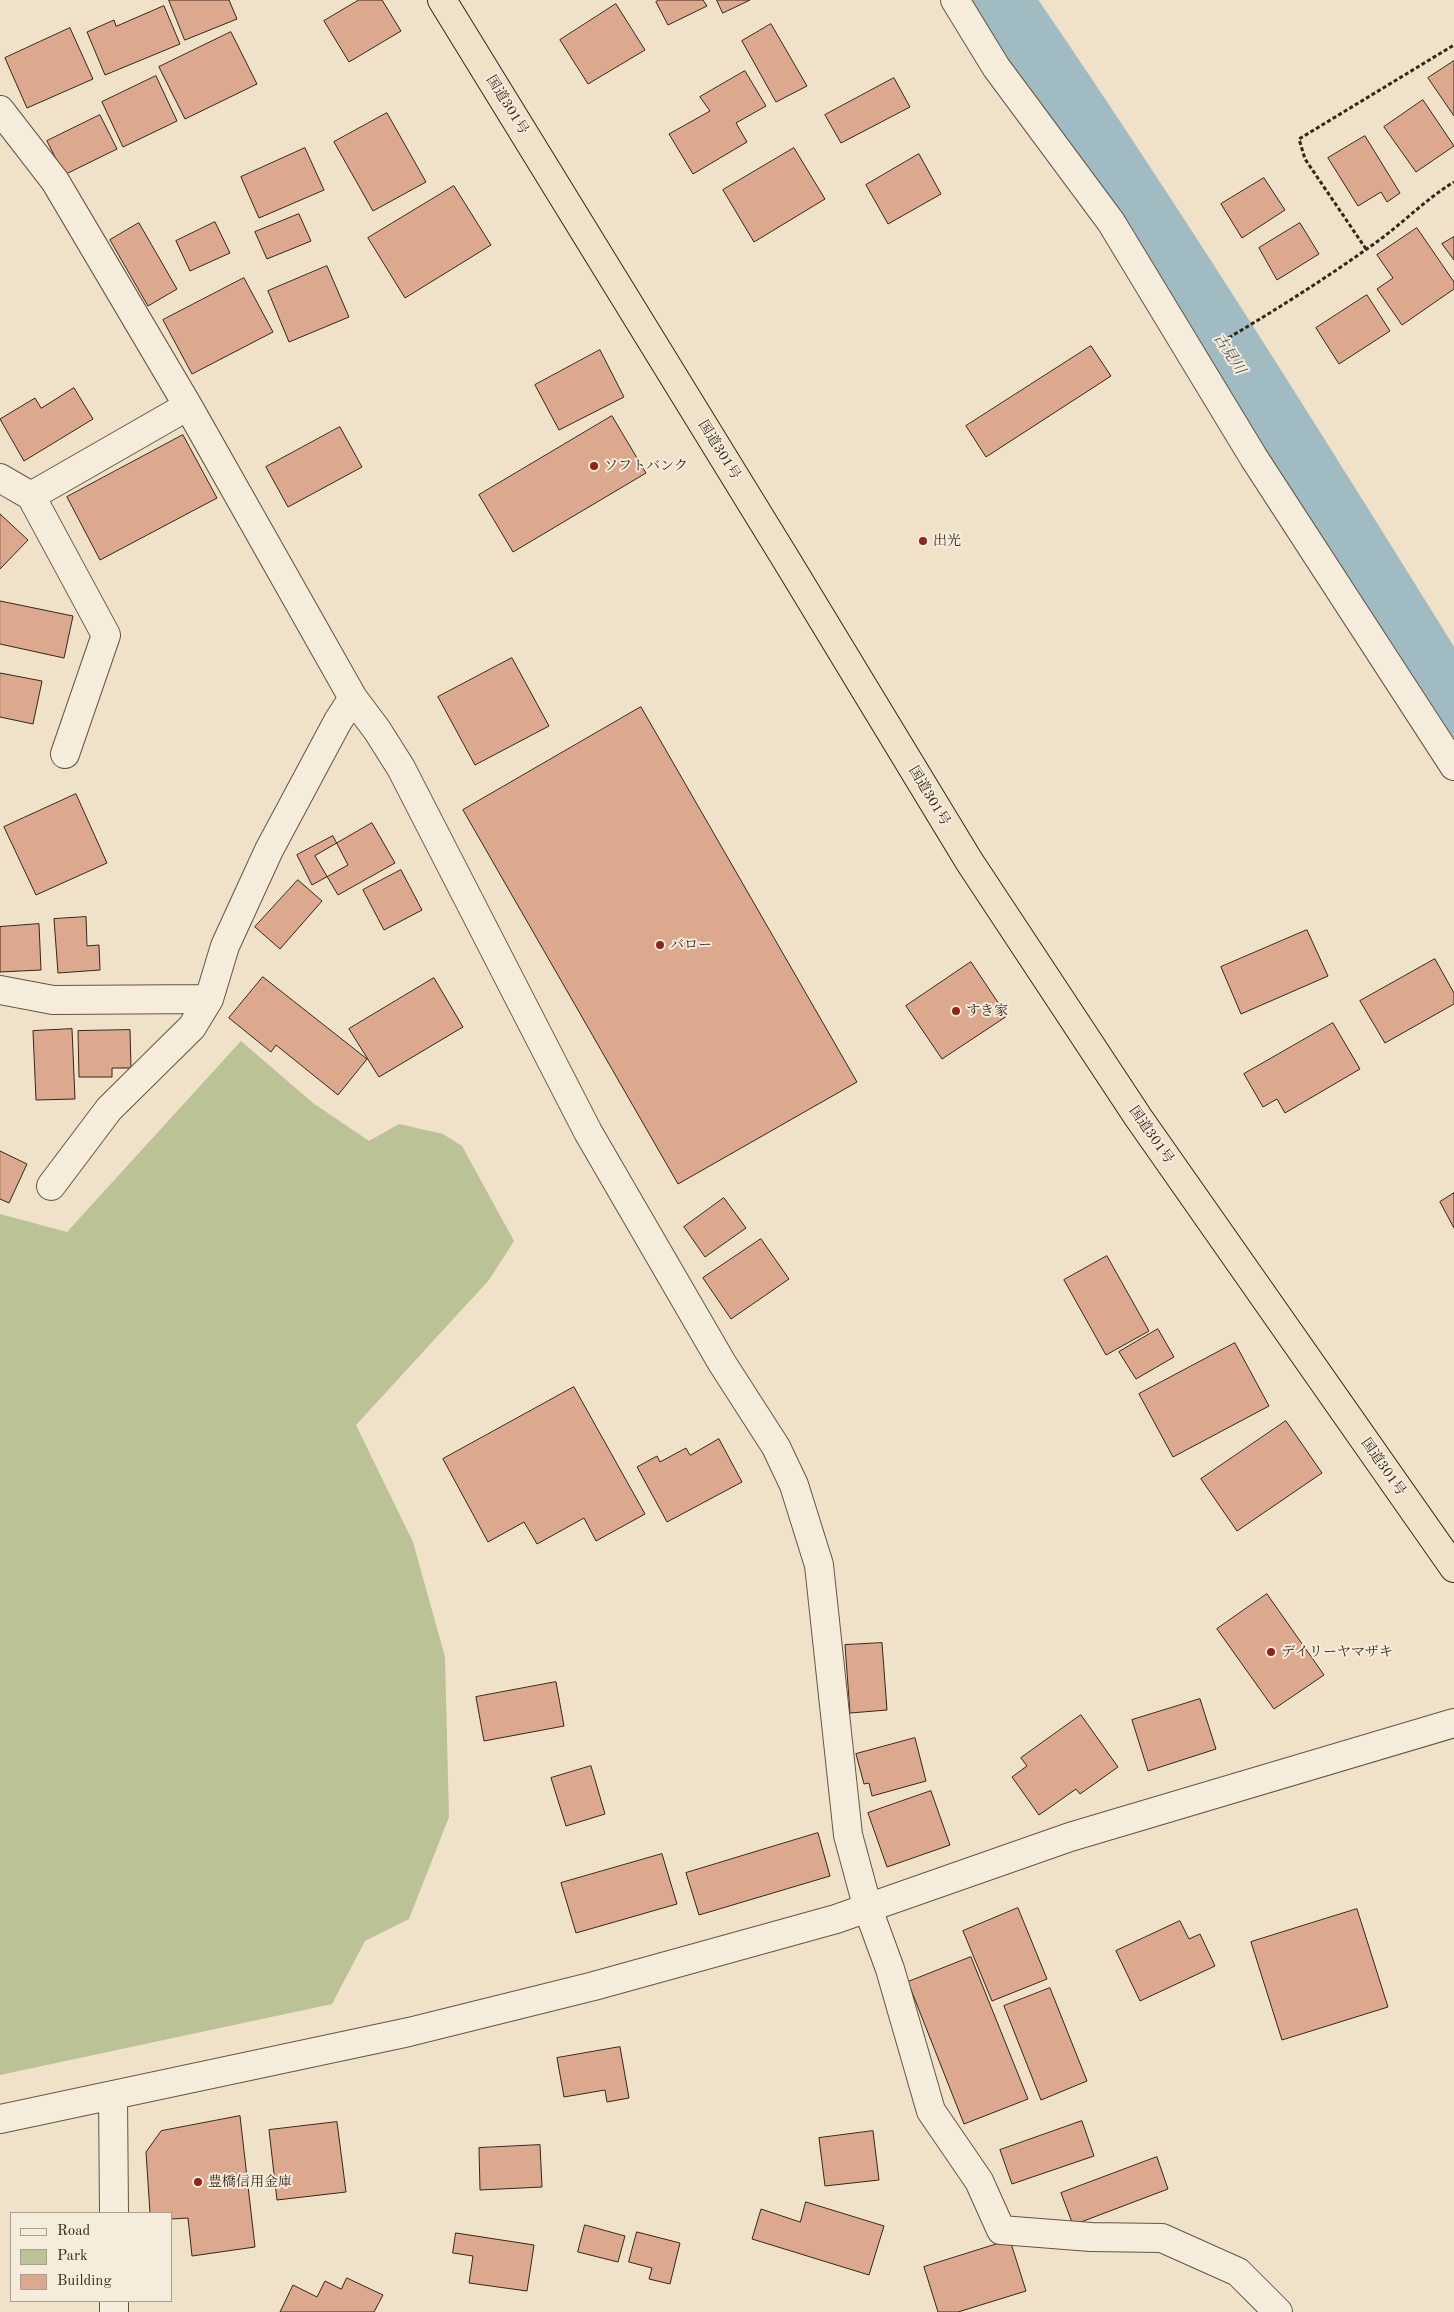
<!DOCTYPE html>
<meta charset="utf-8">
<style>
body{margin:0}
#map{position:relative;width:1454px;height:2312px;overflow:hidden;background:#f0e1c9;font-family:"Old Standard TT",serif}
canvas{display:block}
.legend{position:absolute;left:10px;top:2212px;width:162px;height:90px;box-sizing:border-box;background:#f5ecdc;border:1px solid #a89d8e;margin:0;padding:6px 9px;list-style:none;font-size:15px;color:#34271a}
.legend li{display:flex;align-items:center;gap:10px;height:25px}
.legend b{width:25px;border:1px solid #a89d8e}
</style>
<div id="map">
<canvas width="1454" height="2312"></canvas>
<ul class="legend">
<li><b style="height:6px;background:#f5ecdc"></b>Road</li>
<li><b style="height:14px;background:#bbc295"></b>Park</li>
<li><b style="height:14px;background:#dca88e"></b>Building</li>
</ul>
</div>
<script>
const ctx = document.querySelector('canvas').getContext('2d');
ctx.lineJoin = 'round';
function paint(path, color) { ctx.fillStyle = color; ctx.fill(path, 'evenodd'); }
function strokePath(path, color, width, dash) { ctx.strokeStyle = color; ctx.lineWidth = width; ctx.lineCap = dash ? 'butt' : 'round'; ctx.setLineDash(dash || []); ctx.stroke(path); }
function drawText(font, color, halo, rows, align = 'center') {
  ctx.font = font + ' "Old Standard TT","Noto Serif JP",serif'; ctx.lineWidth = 4; ctx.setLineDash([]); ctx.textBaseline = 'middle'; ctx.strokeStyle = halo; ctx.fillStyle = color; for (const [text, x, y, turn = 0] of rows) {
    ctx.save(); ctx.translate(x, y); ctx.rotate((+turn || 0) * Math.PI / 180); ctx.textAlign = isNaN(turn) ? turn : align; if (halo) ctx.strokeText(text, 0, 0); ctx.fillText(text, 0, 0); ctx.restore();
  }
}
paint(new Path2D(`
 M241,1041L313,1103L369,1141L399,1124L443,1134L462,1146L514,1241L489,1280L356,1425L413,1542L445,1657L449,1817L409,1919L365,1941L332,2004L0,2075V1214L67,1232Z`), '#bbc295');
strokePath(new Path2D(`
 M996,0C1156,233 1305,473 1454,713`), '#a0bbc1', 70);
const building = new Path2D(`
 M169,0H229L237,19L185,40Z
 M359,0H382L401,31L349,62L324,21Z
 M659,0H703L707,6L668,25L656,2Z
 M717,0H750L723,13Z
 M616,4L645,50L588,84L560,40Z
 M164,6L180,44L105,75L87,32L114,20L116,26Z
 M771,24L807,86L776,102L742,41Z
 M70,28L93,79L27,108L5,58Z
 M231,32L257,84L185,119L159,67Z
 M1454,61V116L1428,78Z
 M745,71L766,106L736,123L747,142L693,174L669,134L710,111L700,97Z
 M156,76L177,121L123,147L102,102Z
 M894,78L910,107L841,143L825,115Z
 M1423,100L1454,146L1416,172L1384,127Z
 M387,113L426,182L373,211L334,142Z
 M100,115L117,149L64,175L47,141Z
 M1365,136L1400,193L1387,202L1381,192L1358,206L1328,158Z
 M305,148L324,190L259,218L241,177Z
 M794,148L825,199L754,242L723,190Z
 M919,154L941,194L888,224L866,185Z
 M1264,178L1285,210L1242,238L1221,204Z
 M454,186L491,245L405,298L368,238Z
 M299,214L311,241L267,259L255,232Z
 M215,222L230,253L190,271L176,241Z
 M139,223L177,289L148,306L110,240Z
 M1300,223L1319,254L1277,280L1259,248Z
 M1417,228L1454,282V289L1402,325L1377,289L1393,278L1377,255Z
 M1454,237V260L1442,244Z
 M327,266L349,317L289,342L268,291Z
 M244,278L273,332L192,374L163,320Z
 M1367,295L1390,331L1339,364L1316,328Z
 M1091,346L1111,376L986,457L966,426Z
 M600,350L624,397L559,430L535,385Z
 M74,388L93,419L24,461L0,419L35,398L41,408Z
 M612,416L646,473L513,552L479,495Z
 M340,427L362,467L288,507L266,467Z
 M183,435L217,498L100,560L67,497Z
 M0,514L28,540L0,569Z
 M0,601L73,616L64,658L0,644Z
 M512,658L549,726L475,765L438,697Z
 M0,673L42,681L33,724L0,717Z
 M641,707L857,1082L678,1184L463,810Z
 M76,794L107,863L36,895L4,827Z
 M372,823L395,863L338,895L315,856Z
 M333,836L348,865L312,885L297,855Z
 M401,870L422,910L384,930L363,890Z
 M298,880L322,901L280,949L255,927Z
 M86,917L87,946L99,945L100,970L58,973L54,919Z
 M39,924L41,970L0,972V927Z
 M1307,930L1328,976L1241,1014L1221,967Z
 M1435,959L1454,993V1004L1385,1043L1360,1001Z
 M971,962L1007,1016L942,1059L906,1006Z
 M263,977L367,1059L338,1095L276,1045L271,1052L229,1018Z
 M434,978L463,1027L379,1077L349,1029Z
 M1333,1023L1360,1069L1285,1113L1277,1099L1263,1107L1244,1074Z
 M72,1029L75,1099L36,1100L33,1031Z
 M130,1030L131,1068H112V1077H79L78,1031Z
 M0,1151L27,1164L9,1203L0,1199Z
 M1454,1193V1228L1440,1202Z
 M724,1198L746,1228L705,1257L684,1227Z
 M761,1239L789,1279L731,1319L703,1278Z
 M1107,1256L1149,1331L1106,1355L1064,1280Z
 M1158,1329L1174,1357L1136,1379L1119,1352Z
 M1235,1343L1269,1406L1173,1457L1139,1394Z
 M574,1387L645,1514L596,1541L584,1518L537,1544L524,1522L488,1542L443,1459Z
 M1286,1421L1322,1473L1237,1531L1201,1479Z
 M719,1439L742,1482L667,1522L637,1467L657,1456L660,1462L686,1448L690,1455Z
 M1267,1594L1324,1675L1274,1709L1217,1629Z
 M882,1643L887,1710L850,1713L845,1645Z
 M556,1682L564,1726L484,1741L476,1697Z
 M1200,1699L1216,1749L1148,1771L1132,1720Z
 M1081,1715L1118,1767L1080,1794L1076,1789L1039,1815L1012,1777L1027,1766L1021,1758Z
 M915,1738L926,1781L872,1796L869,1783L864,1784L856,1754Z
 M591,1766L605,1814L566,1826L551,1778Z
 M931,1791L950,1845L887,1867L868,1813Z
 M818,1833L830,1876L699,1915L686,1873Z
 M662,1854L677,1904L576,1933L561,1883Z
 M1018,1908L1047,1979L992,2001L963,1931Z
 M1357,1909L1388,2007L1282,2040L1251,1942Z
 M1180,1921L1189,1939L1200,1934L1215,1966L1140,2001L1116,1951Z
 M971,1957L1028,2099L964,2124L908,1982Z
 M1050,1988L1087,2081L1041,2100L1004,2006Z
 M620,2047L629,2098L607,2102L605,2090L564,2097L557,2058Z
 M240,2116L255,2247L192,2256L188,2218L171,2219V2213H150L146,2152L161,2131Z
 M1082,2121L1094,2156L1012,2184L1000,2150Z
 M337,2122L346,2192L277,2200L269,2130Z
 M873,2131L879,2180L825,2186L819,2138Z
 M540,2145L542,2187L480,2190L479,2148Z
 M1157,2157L1168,2189L1073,2225L1061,2193Z
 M806,2202L884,2226L869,2275L752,2239L761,2209L800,2222Z
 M585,2225L625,2236L618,2262L578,2252Z
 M637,2232L680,2243L670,2284L649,2279L652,2268L629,2262Z
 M456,2233L534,2245L527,2291L469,2283L473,2256L453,2253Z
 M1010,2240L1026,2291L958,2312H938L924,2267Z
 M347,2278L383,2295L374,2312H280L293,2285L317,2297L325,2281L341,2289Z`);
paint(building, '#dca88e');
strokePath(building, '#34271a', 1);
const minor = new Path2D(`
 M955,0L996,67L1111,222L1254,458L1454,766
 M0,110L55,181L188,406L353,698L377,730L401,768L588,1132L722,1363L776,1447L794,1485L819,1565L848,1835L868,1909L890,1969L931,2111L979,2181L1001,2230L1091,2237L1162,2238L1238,2272L1278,2312
 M0,478L31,496L106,635L65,754
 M31,496L188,406
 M0,990L53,1000L209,999
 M51,1186L109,1109L192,1027L209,999L225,946L269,850L338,721L353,698
 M113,2096L114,2213
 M0,2119L409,2032L594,1986L836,1919L1070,1837L1454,1723
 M114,2301V2312`);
const highway = new Path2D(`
 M442,0L787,561L969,861L1138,1117L1454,1568`);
strokePath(minor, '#635646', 30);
strokePath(highway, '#34271a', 30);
strokePath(new Path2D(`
 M1366,249L1305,159L1299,139L1454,45
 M1223,341C1276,310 1328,277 1378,241C1404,222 1426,199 1454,182`), '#34271a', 3, [4, 2.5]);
strokePath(minor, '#f5ecdc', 28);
strokePath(highway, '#f0e1c9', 28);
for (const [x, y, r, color] of [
 [594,466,5,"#8f2418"],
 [923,541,5,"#8f2418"],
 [660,945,5,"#8f2418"],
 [956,1011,5,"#8f2418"],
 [1271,1652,5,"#8f2418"],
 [198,2182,5,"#8f2418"]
]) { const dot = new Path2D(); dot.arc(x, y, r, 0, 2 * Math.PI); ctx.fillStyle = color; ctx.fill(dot); strokePath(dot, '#f5ecdc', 2); }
drawText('14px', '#34271a', '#f5ecdc', [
 ["国道301号",507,105,58],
 ["国道301号",719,450,58],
 ["国道301号",929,796,59],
 ["国道301号",1151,1135,55],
 ["国道301号",1383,1467,55]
]);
drawText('14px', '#34271a', '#f5ecdc', [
 ["ソフトバンク",604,466],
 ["出光",933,541],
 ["バロー",670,945],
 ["すき家",966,1011],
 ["デイリーヤマザキ",1281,1652],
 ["豊橋信用金庫",208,2182]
], 'left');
drawText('italic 15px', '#54534c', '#f5ecdc', [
 ["古見川",1229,354,57]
]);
</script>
